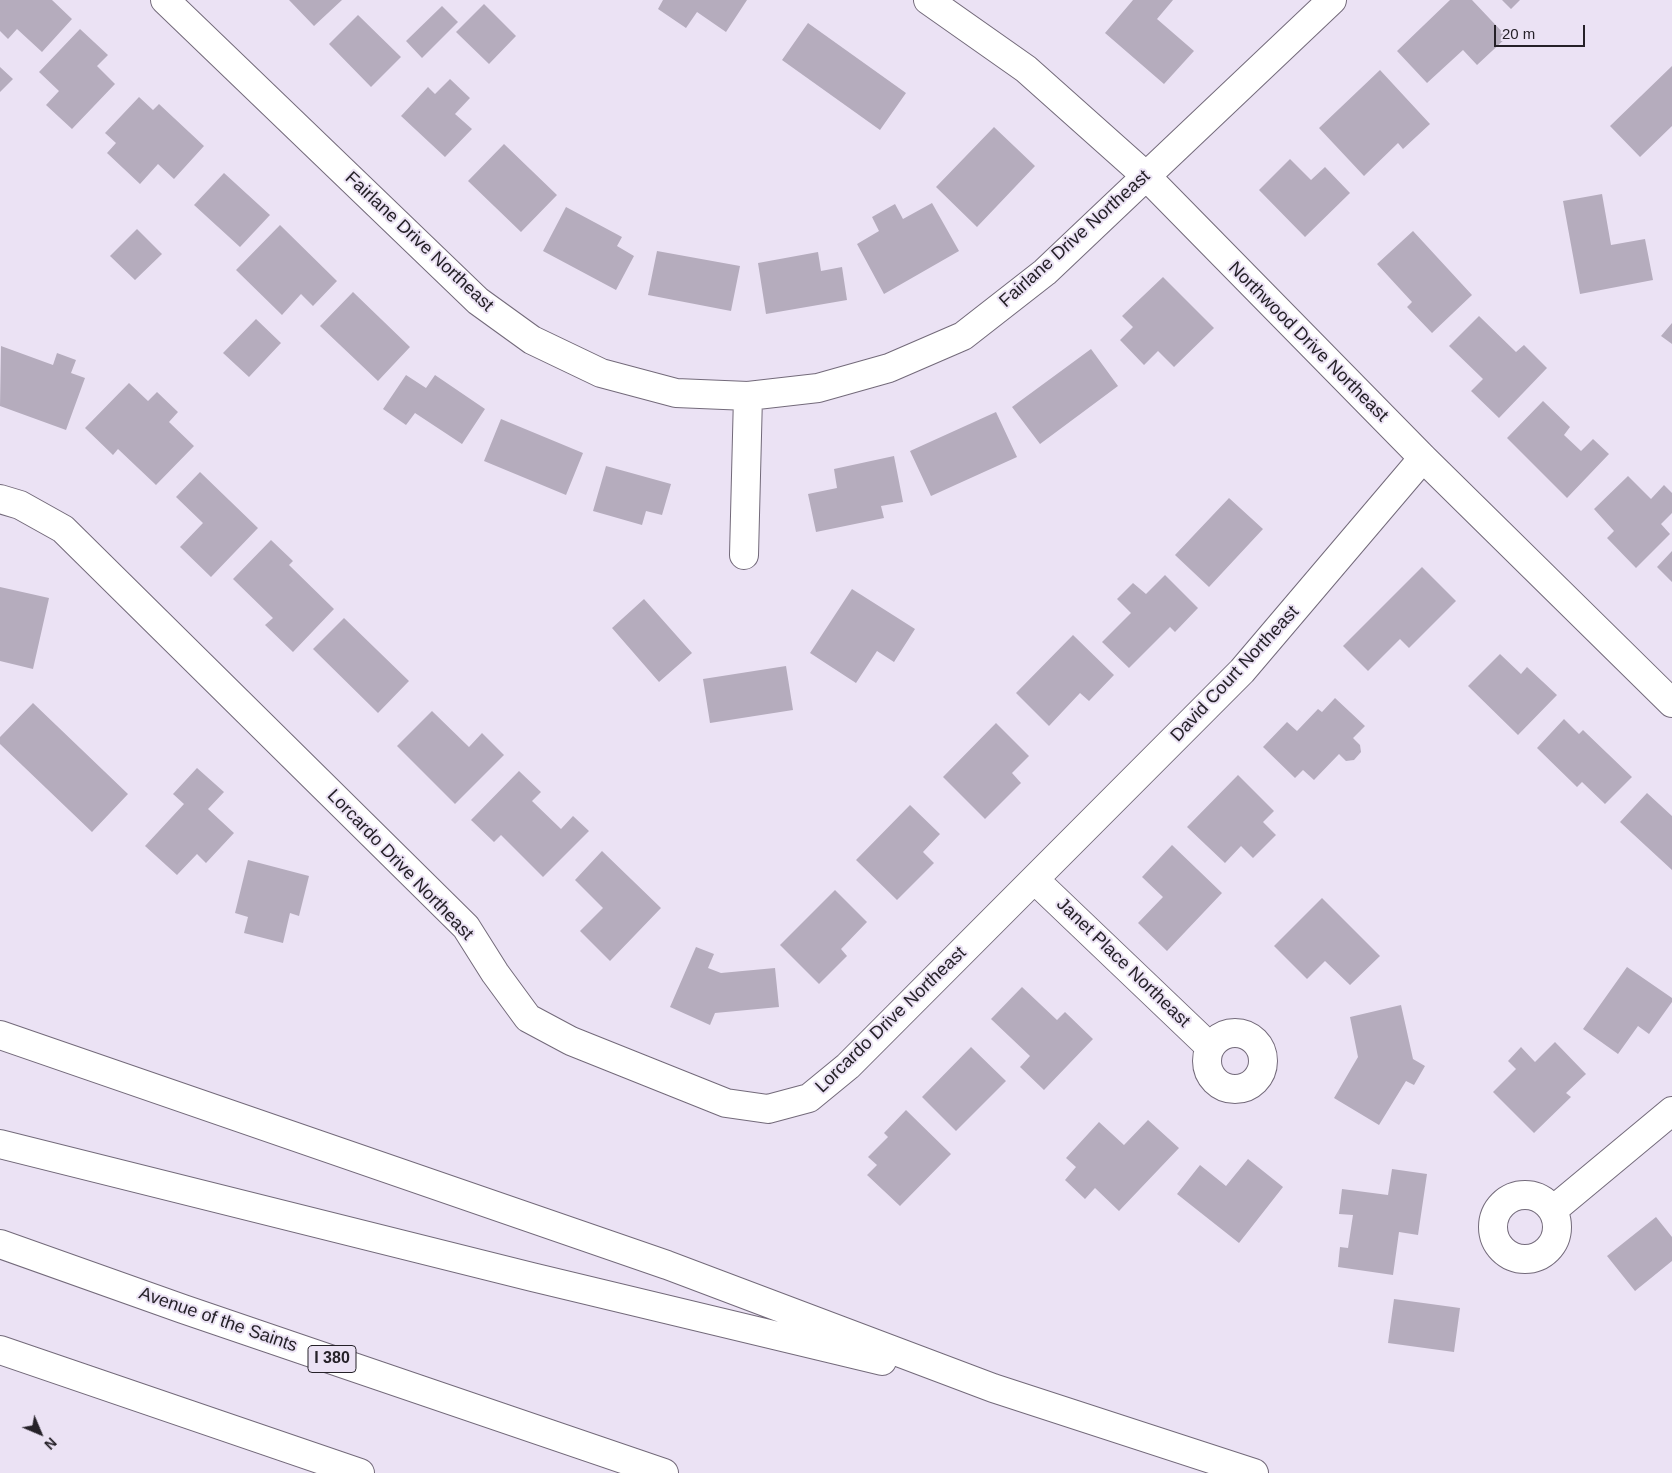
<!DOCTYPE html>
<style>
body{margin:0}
#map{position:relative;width:1672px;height:1473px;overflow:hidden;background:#ebe2f4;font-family:Arial,sans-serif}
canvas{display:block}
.north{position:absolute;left:15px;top:1408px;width:50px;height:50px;-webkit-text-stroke:4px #ebe2f4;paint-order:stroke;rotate:135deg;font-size:14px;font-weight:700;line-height:20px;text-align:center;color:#252128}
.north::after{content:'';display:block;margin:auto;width:18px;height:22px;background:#252128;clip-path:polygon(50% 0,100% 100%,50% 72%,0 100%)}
.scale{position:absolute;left:1494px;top:25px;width:91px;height:22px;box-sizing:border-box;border:2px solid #252128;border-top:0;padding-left:6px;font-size:15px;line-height:18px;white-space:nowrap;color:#252128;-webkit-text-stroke:4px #ebe2f4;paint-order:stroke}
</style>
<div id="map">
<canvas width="1672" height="1473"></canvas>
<div class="north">N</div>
<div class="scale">20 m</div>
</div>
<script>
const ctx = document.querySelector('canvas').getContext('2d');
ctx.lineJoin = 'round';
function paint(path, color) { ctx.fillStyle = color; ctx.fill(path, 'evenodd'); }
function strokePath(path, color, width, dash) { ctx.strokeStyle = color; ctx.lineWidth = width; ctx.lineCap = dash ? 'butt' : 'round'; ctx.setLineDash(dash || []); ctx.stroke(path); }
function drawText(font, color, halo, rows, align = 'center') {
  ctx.font = font + ' Arial,sans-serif'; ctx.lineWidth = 4; ctx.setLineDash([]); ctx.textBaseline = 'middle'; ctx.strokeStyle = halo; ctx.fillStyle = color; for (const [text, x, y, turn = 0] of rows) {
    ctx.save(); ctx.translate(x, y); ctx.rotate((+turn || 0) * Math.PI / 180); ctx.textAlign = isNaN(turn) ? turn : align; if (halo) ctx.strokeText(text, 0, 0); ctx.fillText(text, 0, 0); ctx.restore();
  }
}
paint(new Path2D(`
 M0,0H52L72,19L42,52L17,29L8,39L0,31Z
 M289,0H342L314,26Z
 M663,0H747L726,32L697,12L686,28L658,9Z
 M1133,0H1173L1157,19L1194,51L1164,84L1105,33Z
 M1450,0H1472L1507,37L1477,65L1463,50L1427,83L1397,51Z
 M1502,0H1520L1511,9Z
 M484,4L516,36L489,64L456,32Z
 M442,6L458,22L422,58L406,41Z
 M358,15L401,57L371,87L329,44Z
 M808,23L906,93L880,130L782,60Z
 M80,29L108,55L97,66L115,84L72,129L46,105L59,91L39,72Z
 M1672,66V126L1640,157L1610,126Z
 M0,67L13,79L0,92Z
 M1380,70L1430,124L1403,149L1398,143L1364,176L1319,128Z
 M450,79L470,98L455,114L472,129L445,157L401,116L428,87L435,94Z
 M139,97L153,110L159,104L204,146L174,179L158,164L140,184L107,153L116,143L105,133Z
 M994,127L1035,166L977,227L936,187Z
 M504,144L557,195L521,232L468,181Z
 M1290,159L1311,180L1325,167L1350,193L1305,237L1259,190Z
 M224,173L270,215L240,247L194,205Z
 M1602,194L1611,245L1645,239L1653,280L1580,294L1563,201Z
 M932,203L959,251L884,294L857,244L879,231L872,217L895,204L903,219Z
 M566,207L622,237L617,246L634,256L616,290L543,251Z
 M280,225L337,281L313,306L301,294L282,315L236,270Z
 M137,229L162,254L135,280L110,256Z
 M1413,231L1472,295L1432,333L1407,307L1412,302L1377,264Z
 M657,251L740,266L731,311L648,295Z
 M818,252L821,271L842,267L847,300L766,314L758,263Z
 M1163,277L1214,328L1174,367L1158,351L1144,365L1120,340L1133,327L1122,316Z
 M353,292L410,347L378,381L320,326Z
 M1479,316L1516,352L1524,345L1547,368L1499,418L1471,391L1483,379L1449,346Z
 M256,319L281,343L249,377L223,353Z
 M1672,323V344L1661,336Z
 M1,346L53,365L57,353L76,360L71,373L85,378L66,430L0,406Z
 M1091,349L1118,386L1040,444L1012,407Z
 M406,375L426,388L435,375L485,409L462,444L415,413L406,425L383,409Z
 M129,383L148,401L157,392L178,412L169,422L194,446L156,485L118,449L113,455L85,428Z
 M1543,401L1570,427L1564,435L1581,451L1593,439L1609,454L1567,498L1507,438Z
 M996,412L1017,457L931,496L910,451Z
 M501,419L583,453L566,495L484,461Z
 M894,456L903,502L881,506L884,518L816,532L808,494L837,488L834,469Z
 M606,466L671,484L662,515L646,511L642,525L593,511Z
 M200,472L258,528L211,577L180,547L203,523L176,497Z
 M1628,476L1651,499L1664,485L1672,493V513L1661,524L1670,534L1636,568L1607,538L1614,531L1594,509Z
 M1229,498L1263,529L1209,587L1175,555Z
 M271,540L293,561L289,565L334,609L293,652L265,625L273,618L233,579Z
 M1672,551V582L1657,567Z
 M1422,567L1456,601L1409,648L1400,639L1368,671L1343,646Z
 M1165,575L1198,608L1175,632L1170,627L1129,668L1102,642L1131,613L1117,599L1133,583L1146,594Z
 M0,587L49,598L33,669L0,661Z
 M852,589L915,629L894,662L877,651L856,683L810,653Z
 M644,599L692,653L659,682L612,628Z
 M344,618L409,681L378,713L313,649Z
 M1073,635L1114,675L1089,701L1080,693L1049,726L1016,693Z
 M1500,654L1521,674L1527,667L1557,695L1518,735L1468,686Z
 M786,666L793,710L710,723L703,679Z
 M1335,698L1365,726L1353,738L1360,745L1361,752L1354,760L1346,761L1339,754L1314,780L1303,770L1295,778L1263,747L1287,722L1297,731L1318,709L1322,712Z
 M33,703L128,794L92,832L0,744V737Z
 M432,711L469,747L482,733L504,755L455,804L397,746Z
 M1564,719L1579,734L1583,730L1632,777L1605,804L1582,782L1577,787L1537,748Z
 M996,723L1029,756L1012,773L1021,783L985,819L943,777Z
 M197,768L224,792L208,809L234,833L206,863L197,854L177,875L145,846L184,804L173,794Z
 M519,771L541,792L532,801L561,829L573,816L589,831L543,877L501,835L494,842L471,820Z
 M1238,775L1274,811L1263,822L1276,835L1253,858L1241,846L1225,863L1187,827Z
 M1647,793L1672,816V870L1620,822Z
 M910,805L940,834L923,852L934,863L897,900L856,860Z
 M1172,845L1222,893L1167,951L1138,923L1163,897L1142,877Z
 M602,851L661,908L610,961L580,931L603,908L575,880Z
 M248,860L309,876L299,916L290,913L283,943L244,933L248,917L235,913Z
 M835,890L867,922L841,949L847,956L819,984L780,945Z
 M1322,898L1380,956L1350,985L1325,961L1307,979L1274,946Z
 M696,947L714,954L708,968L721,973L775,968L779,1007L715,1013L710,1025L670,1007Z
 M1627,967L1672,998V1002L1649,1034L1638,1026L1618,1054L1583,1029Z
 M1022,987L1057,1020L1065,1012L1093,1039L1044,1090L1020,1067L1030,1056L991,1019Z
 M1401,1005L1413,1059L1425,1066L1414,1085L1406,1081L1379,1125L1334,1098L1358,1057L1350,1017Z
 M1555,1042L1586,1074L1566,1093L1571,1097L1534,1133L1493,1092L1516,1069L1508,1061L1521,1047L1535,1062Z
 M971,1047L1006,1081L956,1131L922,1097Z
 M906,1110L951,1154L900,1206L867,1175L877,1165L868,1157L888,1137L884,1133Z
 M1148,1120L1179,1148L1119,1211L1095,1188L1085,1199L1065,1180L1076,1167L1066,1158L1099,1122L1124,1145Z
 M1248,1159L1283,1187L1239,1243L1177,1194L1200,1165L1226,1186Z
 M1392,1169L1427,1174L1418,1235L1399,1232L1393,1275L1338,1267L1340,1247L1348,1248L1353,1215L1339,1214L1342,1189L1388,1195Z
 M1656,1217L1672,1237V1261L1635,1291L1607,1256Z
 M1394,1299L1460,1308L1454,1352L1388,1343Z`), '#b5acbd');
const minor = new Path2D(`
 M165,0L478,301L532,340L601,373L676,393L748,396L818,388L889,368L963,336L1045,272L1332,0
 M928,0L1026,69L1146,176L1423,458L1672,703
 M0,499L20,505L63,529L466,927L495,973L528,1018L571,1041L726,1103L768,1109L809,1098L848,1066L1242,671L1423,458
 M744,555L748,396
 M1035,880L1210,1047
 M1207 1061a28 28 0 1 1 56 0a28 28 0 1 1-56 0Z
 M1493 1227a32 32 0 1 1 64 0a32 32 0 1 1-64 0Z
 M1553,1210L1672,1111`);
const highway = new Path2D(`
 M0,1035L667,1265L993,1388L1254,1473
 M0,1144L532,1277L882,1361
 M0,1244L183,1309L664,1473
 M0,1350L360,1473`);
strokePath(minor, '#736a7a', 30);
strokePath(highway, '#736a7a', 30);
strokePath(minor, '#fff', 28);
strokePath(highway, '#fff', 28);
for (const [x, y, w] of [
 [332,1359,48]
]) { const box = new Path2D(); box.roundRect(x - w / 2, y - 13.5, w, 27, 4); ctx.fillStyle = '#ebe2f4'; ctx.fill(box); strokePath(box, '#252128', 1); }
drawText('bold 16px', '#252128', null, [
 ["I 380",332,1359]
]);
drawText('18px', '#252128', '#ebe2f4', [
 ["Fairlane Drive Northeast",1075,239,-42],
 ["Fairlane Drive Northeast",419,242,43],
 ["Northwood Drive Northeast",1308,342,45],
 ["David Court Northeast",1235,674,-47],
 ["Lorcardo Drive Northeast",400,865,46],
 ["Janet Place Northeast",1123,963,44],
 ["Lorcardo Drive Northeast",891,1020,-44],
 ["Avenue of the Saints",218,1320,19]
]);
</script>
